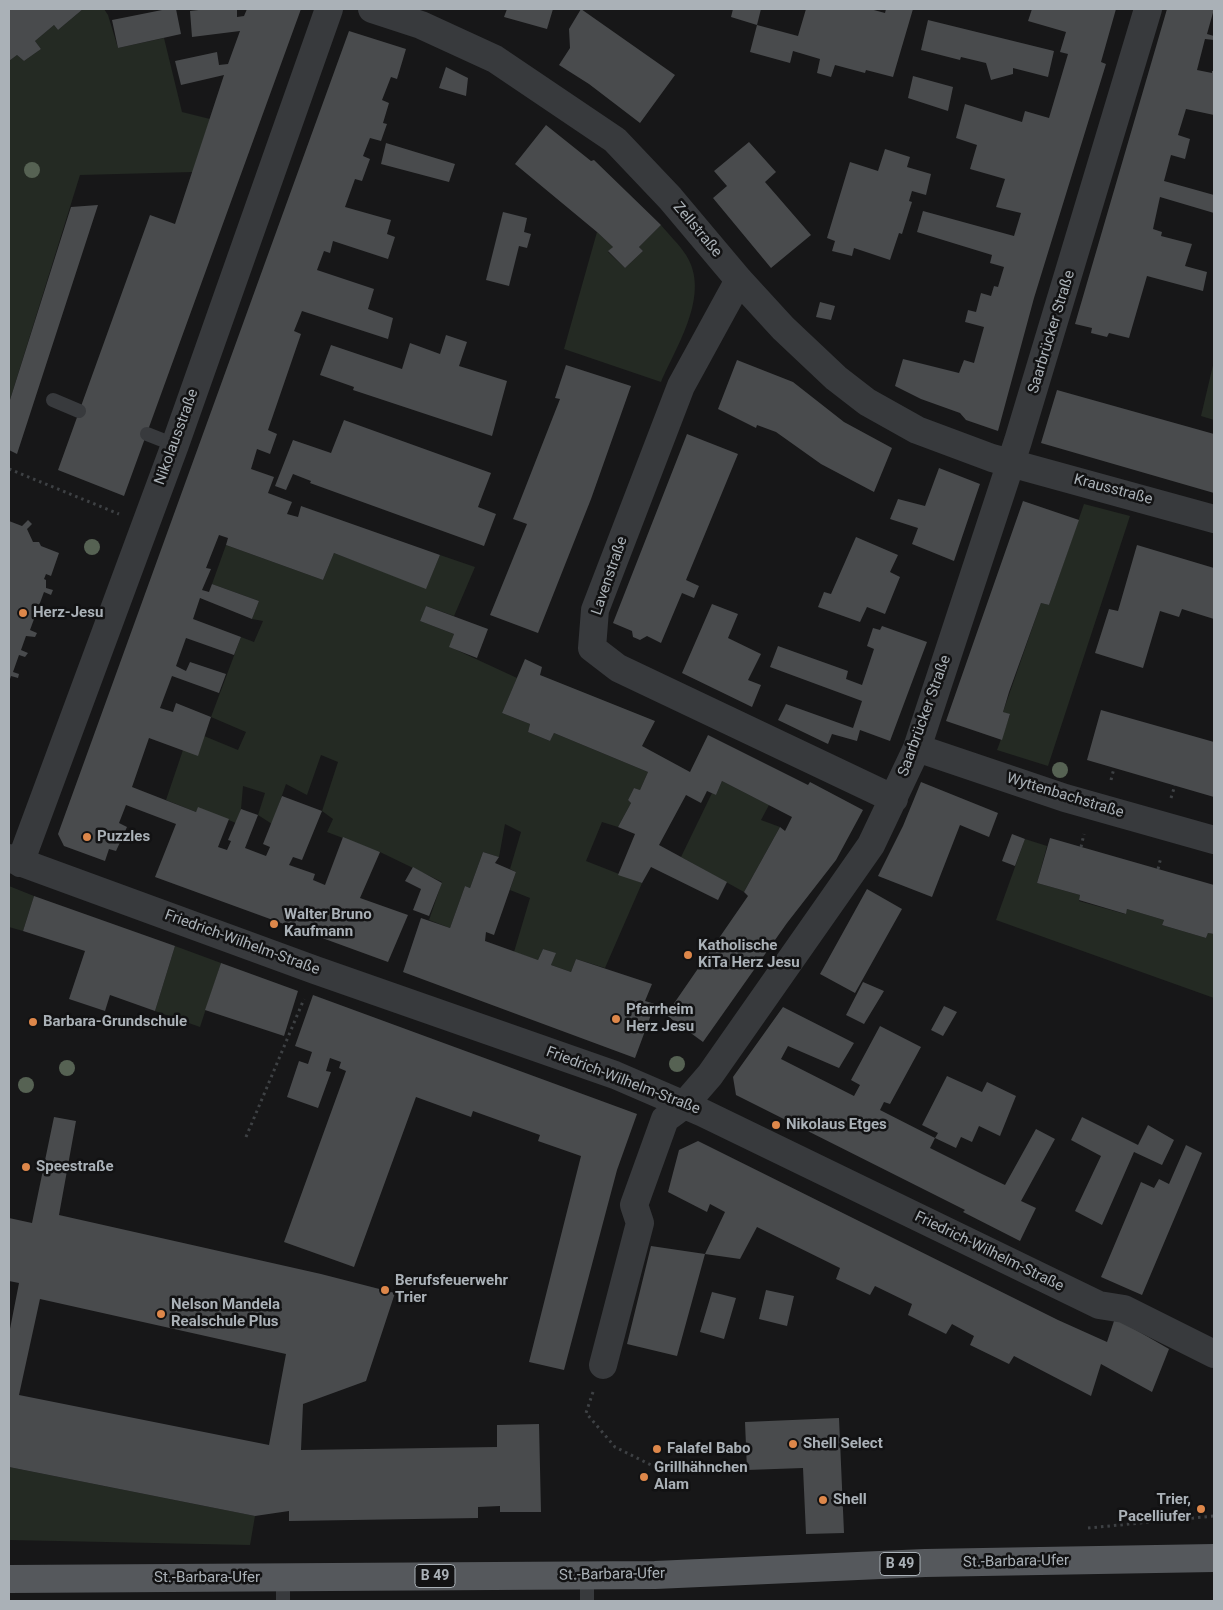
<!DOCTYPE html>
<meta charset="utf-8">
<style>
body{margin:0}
#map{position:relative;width:1223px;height:1610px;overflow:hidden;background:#171718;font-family:Roboto,sans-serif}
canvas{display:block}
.frame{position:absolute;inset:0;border:10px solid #aab1b7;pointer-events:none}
</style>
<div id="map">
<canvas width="1223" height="1610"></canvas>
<div class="frame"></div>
</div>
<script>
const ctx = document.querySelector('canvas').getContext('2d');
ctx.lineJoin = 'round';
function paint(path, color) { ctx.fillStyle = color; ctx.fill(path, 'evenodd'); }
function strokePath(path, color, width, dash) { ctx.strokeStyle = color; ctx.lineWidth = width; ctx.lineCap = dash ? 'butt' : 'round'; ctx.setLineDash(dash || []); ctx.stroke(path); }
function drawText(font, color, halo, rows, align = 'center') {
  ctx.font = font + ' Roboto,sans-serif'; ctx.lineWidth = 5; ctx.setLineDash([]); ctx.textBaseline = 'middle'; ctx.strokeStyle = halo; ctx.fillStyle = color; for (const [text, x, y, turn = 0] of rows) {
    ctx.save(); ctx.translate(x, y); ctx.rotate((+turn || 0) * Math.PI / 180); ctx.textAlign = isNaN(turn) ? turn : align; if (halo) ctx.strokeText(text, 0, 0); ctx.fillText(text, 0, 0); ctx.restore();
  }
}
paint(new Path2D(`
 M83,9H104L108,15L118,48L164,38L182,112L210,119L193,172L80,175L9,403V61L17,55L24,61L41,49L35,41L54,25L58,30Z
 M661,225C669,235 679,244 686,255C711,294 677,345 661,382L564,349L597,232L613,247L608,252L625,268L643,251L639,247Z
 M1214,361V420L1201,416Z
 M1084,504L1130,516L1048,766L997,750L1010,715L1003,712L1041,603L1049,605Z
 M226,545L323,580L334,553L426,588L440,555L475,567L454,616L426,606L420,621L454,634L450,647L517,678L502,713L530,724L528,732L550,741L554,733L648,772L640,790L634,788L628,800L631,803L618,827L602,822L586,861L642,883L605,968L576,959L571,972L551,965L555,953L543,949L538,960L514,952L530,898L510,890L516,872L510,869L521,832L505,824L499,857L483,852L470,888L465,886L450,928L429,920L442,882L380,852L327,832L333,819L322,811L338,762L321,755L307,795L286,784L272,824L258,815L265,793L243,786L241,809L236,823L199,808L196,812L166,800L183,750L204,736L238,750L246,732L211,717L241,637L254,642L263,621L252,619L259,601L212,584Z
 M722,781L769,805L761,820L780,827L744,892L681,857L712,793L716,795Z
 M1025,839L1047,846L1037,883L1080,895L1079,901L1125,914L1127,909L1164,920L1162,925L1206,938L1208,933L1214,934V998L996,920Z
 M9,886L34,896L23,931L9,927Z
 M175,946L221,963L200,1027L155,1011Z
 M9,1467L255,1516L250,1545L9,1540Z`), '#242a23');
paint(new Path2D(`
 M9,9H83L58,30L54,25L35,41L41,49L24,61L17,55L9,61Z
 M167,9H176L181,34L118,48L112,20Z
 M207,9H237V17L244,16L247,9H301L124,496L58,470L150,215L175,224L224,75L181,85L175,61L217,52L219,65L228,64L240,31L192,37L190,11Z
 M507,9H553L547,29L504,17Z
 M581,9L675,75L640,123L589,84L559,65L570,48L569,29Z
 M733,9H761L757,25L731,17Z
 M806,9H870L885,13L886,9H913L893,77L866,70L865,73L835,65L831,77L817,73L820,59L793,51L790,63L750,52L757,25L798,36Z
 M1032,9H1116L1101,62L1106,64L1034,298L998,431L966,420L960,413L921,399L895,386L903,359L959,373L964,360L974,363L984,327L965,322L968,310L976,312L981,293L991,296L994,286L998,287L1004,267L990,263L992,255L917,232L923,211L1014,236L1021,213L996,207L1005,179L970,169L977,145L956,138L965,104L1022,122L1025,111L1049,118L1068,54L1060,52L1066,32L1028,21Z
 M1167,9H1214L1207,34L1214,36V40L1205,39L1197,70L1212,73V71H1214V115L1186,109L1178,135L1190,139L1185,159L1171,155L1164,181L1214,195V213L1160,197L1153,229L1162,232L1161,236L1192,244L1185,266L1207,272L1203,291L1147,276L1129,338L1109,333L1107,337L1091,333L1092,328L1075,324Z
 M928,20L1054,51L1048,77L1013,68V74L991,80L986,63L961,57L960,60L921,50Z
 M349,31L406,49L397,79L391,77L382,100L389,103L383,123L387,124L381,141L370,138L363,156L370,159L362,181L355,179L345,207L391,220L387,234L395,237L388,259L333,241L330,253L324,251L317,270L374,289L368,309L393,318L388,339L302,311L294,331L301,334L268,430L277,434L270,454L257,449L251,469L274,477L268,493L292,502L287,514L298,517L301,506L440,555L426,589L334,553L323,580L226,545L228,538L219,535L206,568L211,569L202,590L209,592L212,584L259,601L252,619L200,598L193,619L241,637L234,655L186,638L176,666L186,671L190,662L226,674L219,693L172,676L160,708L173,712L176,703L211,717L198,756L149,738L132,787L196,812L198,807L229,819L218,847L227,850L231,841L228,840L241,809L258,815L245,848L266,856L270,847L263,844L282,796L322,811L302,860L293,857L289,865L315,874L313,880L325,885L343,837L380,852L360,898L408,915L388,962L155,877L176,824L126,805L119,823L127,827L116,851L109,849L105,861L64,846L58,834Z
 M446,67L468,78L466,96L439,88Z
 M913,76L953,87L948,111L908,98Z
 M546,125L591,161L594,160L661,225L639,247L643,251L625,268L608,251L613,247L597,232L515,164Z
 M749,142L776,172L765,182L811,235L771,268L713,198L727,186L714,171Z
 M386,143L455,164L449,182L381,164Z
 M885,149L910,157L907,167L931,174L926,195L912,191L909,201L912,202L902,234L899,233L890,260L854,248L852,256L832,251L835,241L827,238L850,162L878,171Z
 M98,205L17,454L9,450V403L71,207Z
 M503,212L527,218L524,232L531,234L527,248L519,246L509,286L486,280Z
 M820,302L835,306L831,320L816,317Z
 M446,335L467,342L459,366L507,381L492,436L353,390L354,387L320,375L331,345L402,369L410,343L440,354Z
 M737,360L793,382L844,422L892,448L874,492L821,464L776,432L757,425L756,428L718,409Z
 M566,365L631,386L591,499L538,633L490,615L527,524L513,519L560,399L555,398Z
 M1057,390L1214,434V493L1041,443Z
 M344,420L491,473L478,507L496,514L484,546L310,483L311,481L293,474L286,490L275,486L293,440L331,453Z
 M687,434L738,454L686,580L699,586L694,598L682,593L661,643L647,636L640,640L633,637L632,631L613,623Z
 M939,468L980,484L954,561L912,544L918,528L890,519L898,499L925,506Z
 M1023,501L1079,520L1049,605L1041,603L1009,692L1003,712L1010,714L1002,740L946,721Z
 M28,520L32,524L27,529L33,542H39L41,546L59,553L51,576L46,574L44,579L46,580V588L53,590L51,595L44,592L30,630L37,633L35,637L26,636L21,650L28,653L25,657L19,655L13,672L19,674L18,678L11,676L9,682V521L22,526Z
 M856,537L898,555L890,572L900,577L885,614L867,607L860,622L818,607L824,592L831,594Z
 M1137,545L1214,568V619L1182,609L1179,617L1160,611L1143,668L1095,653L1109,609L1118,611Z
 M712,604L738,614L728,638L761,654L748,680L761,685L752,707L682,673Z
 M426,606L488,629L477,658L449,647L454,634L420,621Z
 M882,626L927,642L890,741L860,730L857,741L832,734L828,744L778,720L786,704L853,728L862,701L770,667L778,646L848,671L846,679L862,685L874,649L867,646L873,628L880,630Z
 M525,659L542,667L540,675L655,721L642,746L690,772L708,735L808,785L810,782L863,810L836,860L787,923L703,1042L666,1015L748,896L744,892L780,827L785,831L792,817L722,781L716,795L707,791L701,803L686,795L659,845L727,882L718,900L651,867L642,883L618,875L635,834L618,827L631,803L628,800L634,788L640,790L648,772L554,733L550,741L528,732L530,724L502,713Z
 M1101,710L1214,742V797L1087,760Z
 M921,782L998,813L989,837L960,825L932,897L878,876L903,826Z
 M1012,834L1025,839L1015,866L1002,861Z
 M1050,838L1214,885V934L1208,933L1206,938L1162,925L1164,920L1127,909L1126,914L1079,900L1080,895L1037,883Z
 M483,852L499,857L495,863L516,872L494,935L486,932L485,941L538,960L543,949L556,953L551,965L571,972L576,959L652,984L645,1001L655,1004L635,1058L403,972L421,918L450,928L465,886L470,888Z
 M413,867L442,883L429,916L413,910L421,889L405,881Z
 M867,889L902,909L855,993L820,974Z
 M34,896L175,946L155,1011L110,995L105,1011L69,999L85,951L23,931Z
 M221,963L298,991L284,1036L205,1010Z
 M863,982L884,991L864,1024L846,1015Z
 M313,995L637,1114L617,1170L564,1370L529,1362L581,1156L538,1141L540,1135L473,1111L471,1117L416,1097L354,1267L284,1242L346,1071L339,1068L341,1062L330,1058L326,1071L331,1072L318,1108L287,1097L299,1061L308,1064L312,1052L295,1046Z
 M944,1006L957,1012L943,1036L931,1030Z
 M783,1007L854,1043L839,1068L788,1046L781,1059L854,1096L860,1085L851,1080L880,1026L921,1047L890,1104L884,1102L880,1110L935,1138L930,1148L982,1174L1005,1185L1036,1129L1055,1139L1021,1201L1036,1208L1020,1241L963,1212L965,1210L736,1095L733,1077Z
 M947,1076L982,1092L987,1082L1016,1096L1000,1136L979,1126L972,1142L961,1137L956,1148L935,1138L938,1133L922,1125Z
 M54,1117L76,1121L59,1215L321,1274L395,1293L366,1381L303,1404L301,1450L497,1447V1425L539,1424L541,1512H500V1506L478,1507V1518L289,1521V1511L255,1516L9,1467V1334L19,1283L9,1281V1218L32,1223ZM40,1299L286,1354L269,1445L19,1395Z
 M1082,1117L1138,1145L1148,1125L1174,1140L1162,1165L1134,1152L1102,1225L1075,1211L1101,1156L1071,1140Z
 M698,1141L1058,1320L1107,1342L1115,1318L1169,1349L1152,1392L1101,1364L1091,1396L1014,1356L1009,1364L970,1345L974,1336L952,1324L946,1334L908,1315L912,1304L875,1286L870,1295L836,1279L840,1268L757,1227L740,1259L705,1254L725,1212L710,1204L707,1212L668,1192L679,1150Z
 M1186,1145L1202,1153L1142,1295L1101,1277L1141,1182L1154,1188L1159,1179L1169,1184Z
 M651,1246L705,1254L677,1356L627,1344Z
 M766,1290L794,1296L787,1326L759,1319Z
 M712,1292L736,1298L724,1339L700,1332Z
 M839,1418L844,1533L806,1534L803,1468L747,1470L745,1422Z`), '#494b4d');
strokePath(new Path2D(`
 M9,469L119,514
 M1111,780L1114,768
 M1171,798L1175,785
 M1081,847L1084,834
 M1158,869L1161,857
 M246,1137L304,999
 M593,1392L586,1413L615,1447L653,1466
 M1088,1528L1214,1516`), '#3e4144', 3, [2.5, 4]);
strokePath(new Path2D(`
 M53,400L79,411
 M147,434L175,445
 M283,1601V1577
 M587,1601V1575`), '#383a3d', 14);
strokePath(new Path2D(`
 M372,9L421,25L495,59L615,140L670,198L739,280L783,328L836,378L867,402L917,430L992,458L1214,519
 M739,280L681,386L595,610L592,648L618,668L894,799
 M917,748L1065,798L1214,840
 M9,858L315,970L615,1075L703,1113L1099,1305L1124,1309L1214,1354
 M20,863L175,445L329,9
 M603,1365L640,1223L634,1205L665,1119L684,1105L710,1075L871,845L917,748L1018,441L1148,9`), '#383a3d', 28);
strokePath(new Path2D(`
 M9,1579L655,1575L925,1563L1214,1558`), '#55585c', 28);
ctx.fillStyle = '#566253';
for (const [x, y] of [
 [32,170],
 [92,547],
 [1060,770],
 [677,1064],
 [67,1068],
 [26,1085]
]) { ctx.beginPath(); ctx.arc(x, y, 8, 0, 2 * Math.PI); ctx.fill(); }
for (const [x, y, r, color] of [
 [23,613,5,"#dd874a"],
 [87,837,5,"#dd874a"],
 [274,924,5,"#dd874a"],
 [688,955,5,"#dd874a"],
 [616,1019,5,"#dd874a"],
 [33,1022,5,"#dd874a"],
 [776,1125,5,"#dd874a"],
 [26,1167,5,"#dd874a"],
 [385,1290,5,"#dd874a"],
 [161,1314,5,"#dd874a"],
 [793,1444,5,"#dd874a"],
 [657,1449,5,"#dd874a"],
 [644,1477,5,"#dd874a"],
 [823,1500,5,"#dd874a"],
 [1201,1509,5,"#dd874a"]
]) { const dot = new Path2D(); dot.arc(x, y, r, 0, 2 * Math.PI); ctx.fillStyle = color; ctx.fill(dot); strokePath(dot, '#121213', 2); }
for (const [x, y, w] of [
 [900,1564,40],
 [435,1576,40]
]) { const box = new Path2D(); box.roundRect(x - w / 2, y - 11.5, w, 23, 4); ctx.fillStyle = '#121213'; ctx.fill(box); strokePath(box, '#aab1b7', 1); }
drawText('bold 14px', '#aab1b7', null, [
 ["B 49",900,1564],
 ["B 49",435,1576]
]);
drawText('15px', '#aab1b7', '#121213', [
 ["Zellstraße",697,230,50],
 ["Saarbrücker Straße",1052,332,-73],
 ["Nikolausstraße",177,437,-70],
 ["Krausstraße",1113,490,15],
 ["Lavenstraße",610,576,-71],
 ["Saarbrücker Straße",925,716,-70],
 ["Wyttenbachstraße",1065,796,17],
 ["Friedrich-Wilhelm-Straße",242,943,20],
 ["Friedrich-Wilhelm-Straße",623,1081,21],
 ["Friedrich-Wilhelm-Straße",989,1252,26],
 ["St.-Barbara-Ufer",1016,1562,-1],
 ["St.-Barbara-Ufer",612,1575,-1],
 ["St.-Barbara-Ufer",207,1578]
]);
drawText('bold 15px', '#aab1b7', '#121213', [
 ["Herz-Jesu",33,613],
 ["Puzzles",97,837],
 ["Walter Bruno",284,915],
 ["Kaufmann",284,932],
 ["Katholische",698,946],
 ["KiTa Herz Jesu",698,963],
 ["Pfarrheim",626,1010],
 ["Herz Jesu",626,1027],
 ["Barbara-Grundschule",43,1022],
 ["Nikolaus Etges",786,1125],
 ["Speestraße",36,1167],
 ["Berufsfeuerwehr",395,1281],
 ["Trier",395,1298],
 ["Nelson Mandela",171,1305],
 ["Realschule Plus",171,1322],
 ["Shell Select",803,1444],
 ["Falafel Babo",667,1449],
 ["Grillhähnchen",654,1468],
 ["Alam",654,1485],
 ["Shell",833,1500],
 ["Trier,",1191,1500,"right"],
 ["Pacelliufer",1191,1517,"right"]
], 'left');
</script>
